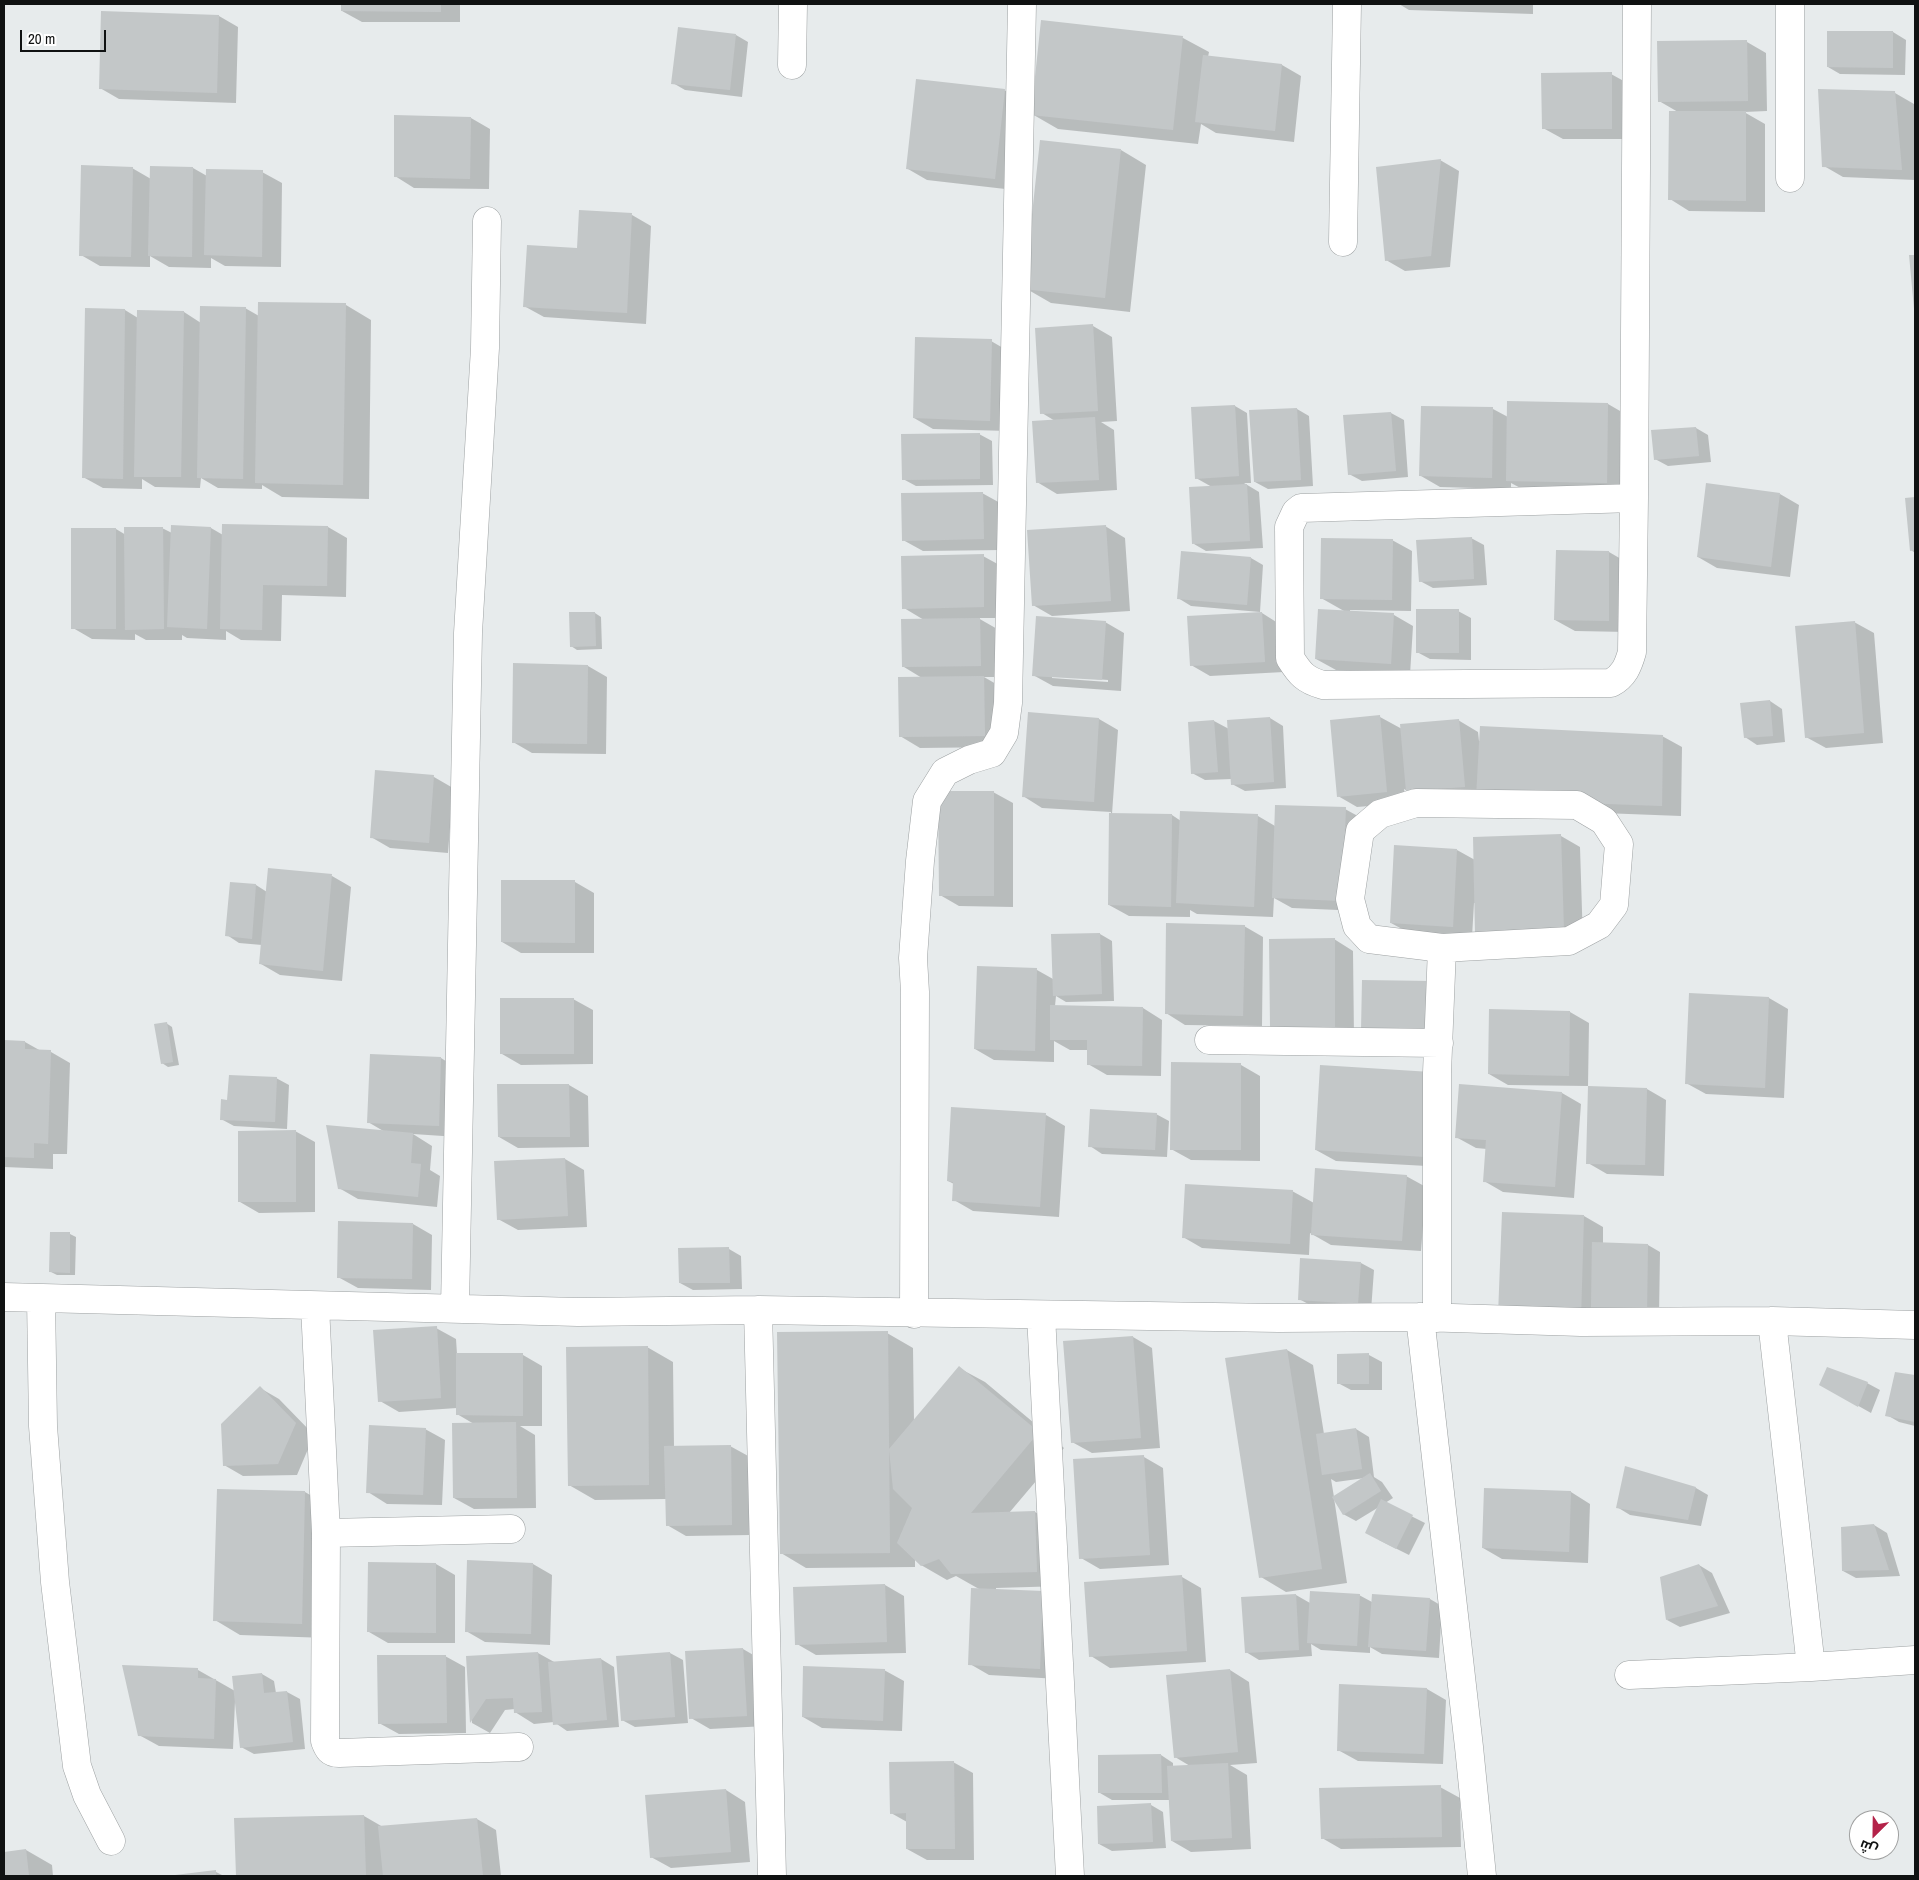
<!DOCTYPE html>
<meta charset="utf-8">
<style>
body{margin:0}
#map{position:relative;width:1919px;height:1880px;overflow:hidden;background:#e7ebec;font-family:"Archivo Narrow",Cairo,sans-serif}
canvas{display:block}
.frame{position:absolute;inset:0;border:5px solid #101212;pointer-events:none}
.north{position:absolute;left:1849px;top:1810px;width:50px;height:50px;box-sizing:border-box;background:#fff;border:1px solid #9fa0a0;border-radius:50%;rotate:203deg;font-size:14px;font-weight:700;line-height:20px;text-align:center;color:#101212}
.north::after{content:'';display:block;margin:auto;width:18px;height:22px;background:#b42349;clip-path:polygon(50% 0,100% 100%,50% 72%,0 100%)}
.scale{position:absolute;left:20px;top:30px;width:86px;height:22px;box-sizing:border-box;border:2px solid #101212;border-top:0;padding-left:6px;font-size:15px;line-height:18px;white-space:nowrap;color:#101212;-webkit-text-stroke:4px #fff;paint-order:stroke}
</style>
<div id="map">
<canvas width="1919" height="1880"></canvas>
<div class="frame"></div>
<div class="north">ش</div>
<div class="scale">20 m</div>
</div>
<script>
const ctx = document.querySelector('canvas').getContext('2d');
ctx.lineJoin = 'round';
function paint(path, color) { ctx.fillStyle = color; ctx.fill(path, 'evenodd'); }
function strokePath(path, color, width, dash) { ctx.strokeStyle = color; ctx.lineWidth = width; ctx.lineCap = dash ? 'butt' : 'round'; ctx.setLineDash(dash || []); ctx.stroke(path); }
paint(new Path2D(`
 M223,4H266L225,5Z
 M342,4H460V22H362L342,11Z
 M1399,4H1533V14L1409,10Z
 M102,12L219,16L238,27L236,103L119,99L100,88Z
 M1042,22L1183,38L1209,52L1208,57L1282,65L1301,76L1294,142L1216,133L1201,124L1198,144L1058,129L1032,114Z
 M1893,32L1906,40L1905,75L1840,74L1828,67Z
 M736,35L748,42L742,97L685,90L673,83Z
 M1747,42L1766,53L1767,111L1744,112L1765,124V212L1689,211L1670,199L1678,112L1659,101Z
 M1611,74L1631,85V139H1563L1543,128Z
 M1004,90L1024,101L1014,190L927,180L908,169Z
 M1895,93L1914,104L1915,180L1843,177L1824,166Z
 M471,118L490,129L489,189L414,188L395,176Z
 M1121,150L1146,165L1130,312L1051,303L1025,288Z
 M1440,160L1459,171L1450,267L1405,271L1386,260Z
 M151,167L193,168L207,176L262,172L282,183L281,267L225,266L211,258V268L169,267L150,256V267L100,266L81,255L132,168L151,179Z
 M632,215L651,226L646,324L544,317L524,306L578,250Z
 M1911,256H1915V311Z
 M346,305L371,320L369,499L282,497L262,485V489L218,488L201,478L200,488L155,487L142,479V489L103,488L83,477L86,309L125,310L138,318L184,312L201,323L245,308L259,316Z
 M1093,326L1112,337L1117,421L1101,422L1114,430L1117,490L1057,494L1037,482L1055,421L1042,413Z
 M991,341L1010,352L1009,431L933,429L914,418Z
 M1608,404L1627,415L1626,494L1526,491L1511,483V489L1440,487L1421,476L1493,409L1508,417Z
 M1235,406L1247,413L1251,483H1244L1259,492L1263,548L1206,551L1194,544L1212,487L1196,478Z
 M1297,409L1309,416L1313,486L1268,489L1255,482Z
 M1391,413L1404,420L1408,477L1362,481L1349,474Z
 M1696,428L1708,435L1711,462L1668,466L1655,459Z
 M979,434L992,441L993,485L916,486L903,479Z
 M982,493L1002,504V550L923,551L903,540Z
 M1780,494L1799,505L1790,577L1717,568L1698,557Z
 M1915,498V553L1911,550L1906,499Z
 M172,526L211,528L223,535L328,527L347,538L346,597L282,595L281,641L241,640L226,631V640L187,638L182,635V640H146L135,634V640L92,639L73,628L116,529L126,535L162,528L172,533Z
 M1105,526L1125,538L1130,611L1052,616L1033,605Z
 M1471,538L1484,545L1487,585L1433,588L1420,581Z
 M1392,540L1412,551L1411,611L1350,610V612L1394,615L1413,626L1410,675L1336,670L1316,659L1344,611L1321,598Z
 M1557,551L1609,552L1628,563V632L1575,631L1555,620Z
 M983,556L1003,567V618H978L999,630L1000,677H984L1003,688L1004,747L920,748L900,736L922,678L904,667L924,620L904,608Z
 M1251,558L1263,565L1260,612L1191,606L1178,598Z
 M1458,611L1471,618V660L1430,659L1417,652Z
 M595,613L601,617L602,649L577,650L571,646Z
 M1262,613L1281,625L1284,672L1210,676L1191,665Z
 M1105,622L1124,633L1121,691L1053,686L1033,675ZM1052,676L1108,680V682L1052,678Z
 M1854,622L1874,633L1883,743L1826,748L1806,737Z
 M514,665L588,666L607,677L606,754L532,753L513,742Z
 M1770,701L1782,709L1785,742L1757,745L1745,737Z
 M1029,714L1099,719L1118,730L1112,814L1172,815L1181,821L1258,816L1275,826L1345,809L1365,820L1361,911L1292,908L1274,898L1273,917L1197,914L1190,910V917L1129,916L1109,905L1111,812L1042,808L1023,796Z
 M1380,717L1402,729L1458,720L1478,732L1479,741L1662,736L1682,747L1681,816L1497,809L1426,802L1404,789L1406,803L1357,807L1338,796Z
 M1270,718L1283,726L1286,788L1245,791L1232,784V779L1205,780L1192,773L1189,723L1214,721L1229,729L1228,721Z
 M376,771L434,777L453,788L448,853L390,848L371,837Z
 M993,792L1013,803V907L959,906L940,895Z
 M1561,836L1580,847L1583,943L1476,903H1474L1472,937L1411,934L1391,923L1457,850L1475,860Z
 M269,869L332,876L351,887L342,981L280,975L261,964L262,945L239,943L227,935L231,883L256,885L267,892Z
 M575,882L594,893V953H521L502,942Z
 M1244,926L1263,937L1262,1026L1185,1025L1166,1013Z
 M1100,934L1112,941L1114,1001L1066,1002L1056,996L1055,1006L1143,1008L1162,1020L1161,1076L1107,1075L1088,1064V1050H1070L1054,1041V1062L994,1060L975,1049L978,967L1037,970L1053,979Z
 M1334,939L1353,951L1354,1037H1291L1271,1026Z
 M1691,994L1769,998L1788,1009L1784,1098L1706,1094L1686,1083Z
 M573,999L593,1010V1064L521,1065L502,1054Z
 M1490,1010L1570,1012L1589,1023L1588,1086L1508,1085L1489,1074Z
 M166,1023L172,1027L179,1065L168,1067L162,1063Z
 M4,1041L25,1042L41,1051L51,1052L70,1063L67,1154H53V1169L4,1167Z
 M441,1058L460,1070L458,1137L413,1134L432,1146L430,1170L440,1176L437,1207L358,1199L339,1188L385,1132L368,1122Z
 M1172,1064L1241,1065L1260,1076V1161L1191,1160L1171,1149Z
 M1431,1073L1445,1167L1336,1161L1316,1150Z
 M276,1078L289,1085L287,1129L234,1126L221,1119L229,1101Z
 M569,1085L588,1096L589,1147L518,1148L499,1137Z
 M1647,1089L1666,1100L1664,1176L1607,1174L1588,1163Z
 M1562,1093L1581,1104L1574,1198L1503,1192L1484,1181L1487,1149L1476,1148L1456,1137Z
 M1156,1114L1169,1121L1167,1157L1102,1154L1090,1146Z
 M1046,1115L1065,1126L1059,1217L973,1211L954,1200V1184L948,1181Z
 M295,1131L315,1142V1212L259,1213L240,1202Z
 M565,1159L584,1170L587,1227L518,1230L498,1219Z
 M1406,1176L1426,1187L1421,1251L1331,1245L1310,1233L1309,1255L1202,1248L1183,1237L1292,1191L1314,1203Z
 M1584,1216L1603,1227V1244L1648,1245L1660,1252L1659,1316L1519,1326Z
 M413,1224L432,1235L431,1290L358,1288L338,1277Z
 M70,1234L76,1237L75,1275H57L51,1272Z
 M729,1249L741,1256L742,1289L693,1290L680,1283Z
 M1361,1263L1374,1270L1371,1311L1312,1306L1299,1299Z
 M436,1328L456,1339L457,1354L523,1355L542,1366V1426H520L535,1435L536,1508L474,1509L454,1498L474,1424L457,1414V1408L399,1412L380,1401Z
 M887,1333L913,1348L914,1422L959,1368L985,1382L1064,1448L1009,1513L1035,1512L1061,1527L1063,1586L996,1588V1590L1043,1592L1059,1679L989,1675L970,1664L979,1589L956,1576L947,1580L921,1565L915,1559V1567L806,1568L781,1553Z
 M1133,1337L1152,1348L1160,1448L1092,1453L1072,1442Z
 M647,1347L673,1362L674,1447L730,1446L750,1457L751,1535L686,1536L667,1525L666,1499L595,1500L569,1485Z
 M1287,1350L1313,1365L1324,1434L1356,1429L1369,1437L1374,1477L1382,1482L1393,1498L1385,1503L1425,1523L1409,1555L1379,1540V1507L1356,1521L1343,1514L1334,1498L1347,1583L1286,1592L1261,1577ZM1365,1478L1334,1497L1331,1479L1336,1482Z
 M1369,1355L1382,1362V1390H1351L1338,1383Z
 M1896,1373L1915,1376V1426L1899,1422L1887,1415Z
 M1867,1383L1880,1390L1871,1413L1821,1385Z
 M260,1388L279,1399L314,1435L297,1475L243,1476L224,1465Z
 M425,1429L445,1440L442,1505L387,1504L368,1492Z
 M1144,1457L1163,1468L1169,1565L1100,1569L1081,1558Z
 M1696,1488L1708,1495L1701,1526L1630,1515L1617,1507Z
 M1486,1489L1571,1492L1590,1504L1588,1563L1502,1559L1483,1548Z
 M305,1492L331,1507L327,1638L240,1635L215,1620Z
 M1874,1525L1887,1533L1900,1576L1856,1578L1843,1571Z
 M436,1564L455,1575V1643H388L369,1632Z
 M533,1564L552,1575L550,1645L485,1642L466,1631Z
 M1699,1565L1712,1573L1730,1613L1680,1627L1667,1620Z
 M1182,1577L1201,1588L1206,1662L1110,1668L1091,1656Z
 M885,1585L904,1596L906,1653L816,1655L797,1644Z
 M1296,1595L1310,1603L1359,1595L1372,1602L1430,1599L1442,1606L1439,1658L1382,1654L1370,1647V1653L1321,1650L1311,1644L1312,1656L1259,1660L1246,1652Z
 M743,1649L762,1660L766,1726L710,1729L691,1718Z
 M538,1653L556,1663L601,1659L614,1667L619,1727L567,1731L554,1722L534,1724L515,1712V1709L505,1710L490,1733L472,1723L467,1657Z
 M670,1653L683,1660L688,1723L635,1727L622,1720Z
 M445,1656L465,1667L466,1733L399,1734L379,1723Z
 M198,1670L235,1691L262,1674L274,1681L276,1693L287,1692L300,1699L305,1749L254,1754L241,1747L236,1701H235L233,1749L159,1746L139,1735Z
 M884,1670L904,1681L902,1731L822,1728L803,1717Z
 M1230,1670L1249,1682L1257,1763L1230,1765L1247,1775L1251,1849L1191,1852L1172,1841L1170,1800H1112L1100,1793L1161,1755L1173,1763V1767L1190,1766L1175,1757Z
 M1427,1689L1446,1700L1443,1764L1358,1761L1338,1750Z
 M953,1762L973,1773L974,1860H927L907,1849V1822L891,1813Z
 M1440,1787L1460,1798L1461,1847L1341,1849L1322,1838Z
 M726,1790L745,1802L750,1862L671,1868L651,1857Z
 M1151,1805L1163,1812L1166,1848L1112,1851L1099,1844Z
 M364,1816L383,1827L477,1819L496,1830L501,1876H237L235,1819Z
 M26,1850L52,1865L53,1876H4V1853Z
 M216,1872L224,1876H175Z`), '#0003');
paint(new Path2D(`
 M341,4H441V12L341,11Z
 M101,11L219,15L217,93L99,89Z
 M1041,20L1183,36L1173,130L1031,115Z
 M678,27L736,34L730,90L671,84Z
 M1827,31H1893V68L1827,67Z
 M1747,40L1748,101L1658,102L1657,41Z
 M1203,55L1282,64L1275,131L1195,122Z
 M1612,72V129H1542L1541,73Z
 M916,79L1005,89L995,179L906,169Z
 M1818,89L1895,91L1902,170L1822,167Z
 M1669,111H1746V201L1668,200Z
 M394,115L471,117L470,179L394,177Z
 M1040,140L1121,149L1105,298L1024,289Z
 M1441,159L1431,256L1385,261L1376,167Z
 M81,165L133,167L131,257L79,256Z
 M150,166L193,167L192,257L148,256Z
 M206,169L263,170L262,257L204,255Z
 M579,210L632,213L627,313L523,307L527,245L577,248Z
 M1909,255H1915V309H1914Z
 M258,302L346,303L343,485L255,483Z
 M200,306L246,307L243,479L197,478Z
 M85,308L125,309L123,479L82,478Z
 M137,310L184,311L181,477H134Z
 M1093,324L1098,411L1040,414L1035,328Z
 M915,337L992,339L990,421L913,418Z
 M1507,401L1608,403L1607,483L1506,481Z
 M1235,405L1239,476L1195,479L1191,407Z
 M1421,406L1493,407L1492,478L1419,476Z
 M1297,408L1301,480L1254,482L1249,410Z
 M1391,412L1396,471L1348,475L1343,415Z
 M1095,417L1099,480L1036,483L1032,421Z
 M1696,427L1699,456L1654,460L1651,430Z
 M980,433V479L902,480L901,434Z
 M1706,483L1780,493L1771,567L1697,557Z
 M1247,484L1250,541L1192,544L1189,487Z
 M983,492L984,539L902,541L901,493Z
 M1915,497V550L1910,551L1905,498Z
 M222,524L328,526L327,586L263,585L262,630L220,629Z
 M171,525L211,527L207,629L167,627Z
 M1106,525L1111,601L1032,606L1027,530Z
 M124,527H163L164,629L125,630Z
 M71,528H116V629H71Z
 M1472,537L1474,579L1419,582L1416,540Z
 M1321,538L1393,539L1392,600L1320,599Z
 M1556,550L1609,551V621L1554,620Z
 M1181,551L1251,557L1247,605L1177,599Z
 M984,554V607L902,609L901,556Z
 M1318,609L1394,613L1391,664L1315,659Z
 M1416,609H1459V653H1416Z
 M569,612H595L596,646L570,647Z
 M1262,612L1265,662L1190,666L1187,616Z
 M1036,616L1106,621L1102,680L1032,676Z
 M980,618L981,666L902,667L901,619Z
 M1855,621L1864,733L1805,738L1795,626Z
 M513,663L588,665L587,744L512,743Z
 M984,676L985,736L899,737L898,677Z
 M1770,700L1773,736L1744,738L1740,703Z
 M1028,712L1099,718L1094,802L1022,797Z
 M1380,715L1387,792L1337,797L1330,720Z
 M1270,717L1274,782L1231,785L1227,720Z
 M1459,719L1465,787L1406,791L1400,724Z
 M1214,720L1218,772L1191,774L1188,722Z
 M1480,726L1663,735L1662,806L1476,799Z
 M375,770L434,775L429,843L370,838Z
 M938,791H994V896H939Z
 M1275,805L1346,807L1342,901L1272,898Z
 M1180,811L1258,814L1254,907L1176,903Z
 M1109,813L1172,814L1171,907L1108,905Z
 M1561,834L1564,932L1475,934L1473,837Z
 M1394,845L1457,849L1453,927L1390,923Z
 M268,868L332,874L323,971L259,964Z
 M501,880H575V943L501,942Z
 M230,882L256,884L252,939L225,936Z
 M1166,923L1245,925L1243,1016L1165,1014Z
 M1100,933L1102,994L1053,996L1051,934Z
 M1335,938V1027H1270L1269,939Z
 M977,966L1037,968L1035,1051L974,1049Z
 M1362,980L1433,981V1030H1361Z
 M1689,993L1769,997L1765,1088L1685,1084Z
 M500,998H574V1054H500Z
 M1050,1005L1143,1007L1142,1066L1087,1065V1040H1050Z
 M1489,1009L1570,1011L1569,1076L1488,1074Z
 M167,1022L173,1062L161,1064L154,1024Z
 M4,1040L25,1041V1049L51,1050L48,1144L34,1143V1158L4,1157Z
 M370,1054L441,1057L439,1126L367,1123Z
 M1171,1062L1241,1063V1150H1170Z
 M1320,1065L1431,1072L1426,1157L1315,1150Z
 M229,1075L277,1077L275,1122L220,1120L221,1099L227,1100Z
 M497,1084H569L570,1137H498Z
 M1459,1084L1562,1092L1555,1187L1483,1182L1486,1140L1455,1138Z
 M1588,1086L1647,1088L1645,1165L1586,1164Z
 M951,1107L1046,1113L1040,1207L952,1201L953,1182L947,1181Z
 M1090,1109L1157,1113L1155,1150L1088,1147Z
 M326,1125L413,1133L411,1163L421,1164L418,1197L338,1189Z
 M296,1130V1202H238V1131Z
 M565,1158L568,1216L497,1220L494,1161Z
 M1315,1168L1407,1175L1402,1241L1311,1235Z
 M1185,1184L1293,1190L1290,1244L1182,1238Z
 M1502,1212L1584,1215L1581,1318L1498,1315Z
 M338,1221L413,1223L412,1279L337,1278Z
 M50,1232H70V1273L49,1272Z
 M1592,1242L1648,1244L1647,1310L1591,1309Z
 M729,1247L730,1283H679L678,1248Z
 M1300,1258L1361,1262L1358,1304L1298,1300Z
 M437,1326L441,1398L378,1402L373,1330Z
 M888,1331L890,1553L780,1554L777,1332Z
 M1133,1336L1141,1438L1071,1443L1063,1341Z
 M648,1346L649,1485L568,1486L566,1347Z
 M1287,1349L1322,1569L1259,1578L1225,1358Z
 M456,1353H523V1416L456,1415Z
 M1369,1353V1384H1337V1354Z
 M959,1366L1039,1432L971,1513L1035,1511L1037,1572L951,1574L939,1559L921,1566L897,1543L912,1508L893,1489L889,1449Z
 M1827,1367L1868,1382L1858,1407L1819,1385Z
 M1895,1372L1915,1375V1422L1885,1416Z
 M260,1386L296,1423L278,1464L223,1466L221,1424Z
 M516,1422L517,1498H453L452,1423Z
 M369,1425L426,1428L423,1495L366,1493Z
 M1356,1428L1362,1469L1322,1475L1316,1434Z
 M731,1445L732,1525L666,1526L664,1446Z
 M1144,1455L1150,1555L1079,1559L1073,1459Z
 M1625,1466L1696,1487L1688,1520L1616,1508Z
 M1370,1473L1381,1491L1343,1515L1332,1497Z
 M1484,1488L1571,1491L1569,1552L1482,1548Z
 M217,1489L305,1491L302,1624L213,1621Z
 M1381,1499L1413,1515L1396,1549L1365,1533Z
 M1874,1524L1889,1570L1842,1571L1841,1527Z
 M467,1560L533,1563L531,1634L465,1632Z
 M368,1562L436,1563V1633L367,1632Z
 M1699,1564L1718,1606L1666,1620L1660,1577Z
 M1182,1575L1187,1651L1089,1657L1084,1582Z
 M885,1584L887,1642L795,1645L793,1587Z
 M971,1588L1043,1591L1040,1669L968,1665Z
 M1310,1591L1360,1594L1357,1646L1307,1643Z
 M1296,1594L1299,1650L1245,1653L1241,1597Z
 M1372,1594L1430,1598L1426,1651L1368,1647Z
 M743,1648L747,1716L689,1719L685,1651Z
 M538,1652L542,1712L514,1713L513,1698L486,1699L470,1723L466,1656Z
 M670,1652L675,1717L621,1721L616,1656Z
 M377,1655H446L447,1723L378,1724Z
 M601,1658L607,1720L553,1725L548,1662Z
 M122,1665L198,1668V1678L216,1679L214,1739L138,1736Z
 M803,1666L885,1669L883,1721L802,1717Z
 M1230,1669L1238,1752L1174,1758L1166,1675Z
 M262,1673L264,1693L287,1691L293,1742L240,1748L232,1676Z
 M1339,1684L1427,1688L1424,1754L1337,1751Z
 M1161,1754L1162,1793H1098V1755Z
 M954,1761L955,1849H906V1813L890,1814L889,1762Z
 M1228,1763L1232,1838L1171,1841L1167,1766Z
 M1441,1785L1442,1837L1321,1839L1319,1788Z
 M726,1789L731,1852L650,1858L645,1795Z
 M1151,1803L1153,1842L1098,1844L1097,1806Z
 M364,1815L366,1876H236L234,1818Z
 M477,1818L483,1876H383L378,1826Z
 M26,1849L29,1876H4V1852Z
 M216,1870V1876H175V1875Z`), '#c3c7c8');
const minor = new Path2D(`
 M1790,4V178
 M792,65L793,4
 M1343,242L1347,4
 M1634,498L1301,508L1296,512L1289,527L1290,658C1300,674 1305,680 1323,685L1611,683C1624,676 1628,666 1632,652L1634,498L1637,4
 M1416,803L1577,805L1604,821L1619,844L1614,905L1599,925L1569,941L1442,948L1369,939L1357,926L1350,899L1360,831L1380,814Z
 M1209,1040L1439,1043
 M4,1297L578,1312L758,1310L1279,1318L1420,1317L1581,1322L1772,1321L1915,1325
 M41,1298L43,1426L55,1582L77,1766L87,1795L111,1841
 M315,1306L326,1533L325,1741C328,1749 330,1753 339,1753L519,1747
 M455,1308L468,633L485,348L487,221
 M758,1310L772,1876
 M914,1314L915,992L913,958L920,861L927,801L945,772L969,760L992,753L1004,733L1008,703L1022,4
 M1041,1315L1070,1876
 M1420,1317L1469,1747L1482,1876
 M1437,1318V1073L1442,948
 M1772,1321L1811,1667
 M326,1533L511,1529
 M1629,1675L1811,1667L1915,1660`);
strokePath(minor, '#9da1a2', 29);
strokePath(minor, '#fff', 28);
</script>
